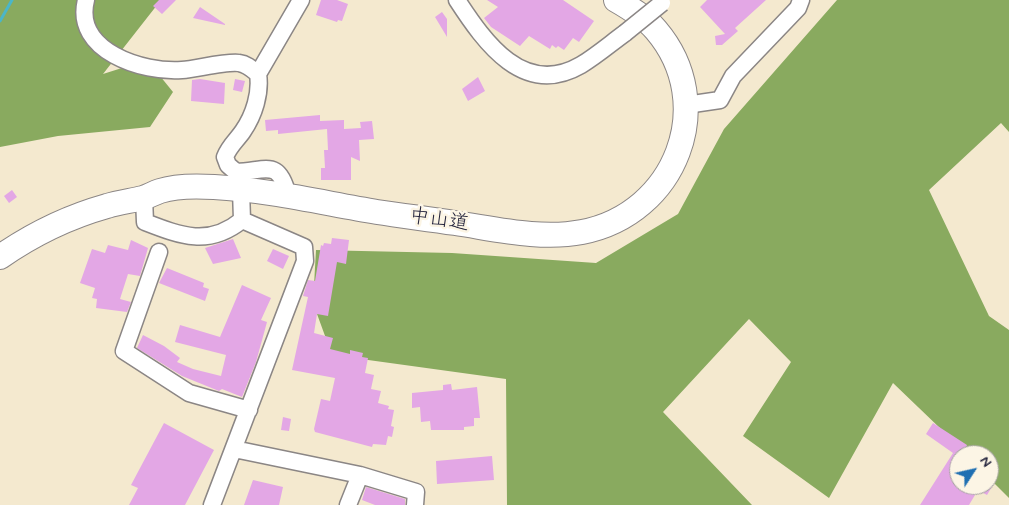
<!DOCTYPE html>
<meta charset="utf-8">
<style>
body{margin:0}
#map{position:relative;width:1009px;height:505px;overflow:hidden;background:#f4e9cf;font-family:Mynerve,sans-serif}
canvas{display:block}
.north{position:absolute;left:949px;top:445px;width:50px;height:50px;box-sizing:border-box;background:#fcf5e5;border:1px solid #a5a1a1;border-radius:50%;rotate:55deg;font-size:14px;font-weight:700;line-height:20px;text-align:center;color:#22223b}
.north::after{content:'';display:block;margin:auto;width:18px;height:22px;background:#1f6fb2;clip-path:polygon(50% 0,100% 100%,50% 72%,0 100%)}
</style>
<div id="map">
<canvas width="1009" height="505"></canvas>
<div class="north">N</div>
</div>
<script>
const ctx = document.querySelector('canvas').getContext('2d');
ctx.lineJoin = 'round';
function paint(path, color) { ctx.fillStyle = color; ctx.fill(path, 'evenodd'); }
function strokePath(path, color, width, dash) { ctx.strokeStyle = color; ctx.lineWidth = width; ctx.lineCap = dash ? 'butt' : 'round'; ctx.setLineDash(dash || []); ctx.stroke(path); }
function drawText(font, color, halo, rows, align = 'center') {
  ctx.font = font + ' Mynerve,"Klee One",sans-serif'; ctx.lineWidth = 5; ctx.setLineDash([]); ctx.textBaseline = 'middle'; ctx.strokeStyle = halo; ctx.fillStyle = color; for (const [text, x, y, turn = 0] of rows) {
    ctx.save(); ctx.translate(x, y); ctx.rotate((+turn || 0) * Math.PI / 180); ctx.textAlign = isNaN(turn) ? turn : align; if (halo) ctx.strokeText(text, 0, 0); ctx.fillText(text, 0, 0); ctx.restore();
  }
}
paint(new Path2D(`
 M0,0H161L103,74L147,60L173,92L150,127L58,136L0,147Z
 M837,0H1009V132L1001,123L929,190L989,316L1009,330V498L989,478V455H968L893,383L829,498L743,436L791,362L749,319L663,412L752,505H507L506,379L332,355L313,303L316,250L452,253L596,263L678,214L724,129Z`), '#89aa5f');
strokePath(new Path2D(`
 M0,21L12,0`), '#4bb6c8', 3);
paint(new Path2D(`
 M159,0H176L162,14L153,6Z
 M321,0H337L348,4L342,21L338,20L337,22L316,15Z
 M487,0H563L594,21L579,42L573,38L564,50L558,46L556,48L552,45L550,49L529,36L520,46L491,27L484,18L498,7Z
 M707,0H766L735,28L738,31L722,45H716L715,36L725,34L700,7Z
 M200,7L225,24V25L193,18Z
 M442,12L447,19V37L435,17Z
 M478,77L485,91L468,101L462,89Z
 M200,79L225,83L224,104L191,101L192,80Z
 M235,79L245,81L242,92L233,90Z
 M320,115V121L344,120V129L361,128L360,122L372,121L374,139L359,140L360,161L351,157V180H321V168H325L324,150H328L327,129L278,134V130L266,131L265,120Z
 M12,190L17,197L9,203L4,196Z
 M332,238L349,240L346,264L337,262L328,316L317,314L314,333L333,338L330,349L350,354V350L363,353L362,357L368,358L365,373L374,375L371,389L381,391L378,403L389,406L388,409L394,410L391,426L394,427L392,437L388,436L386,445L373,444L372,447L315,432L314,429L321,399L330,401L335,378L292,370L308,297L303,296L308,280L315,281L321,245L323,246L324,243L331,244Z
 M233,239L241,258L213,264L205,248Z
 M131,240L148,248L140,276L128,274L120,299L131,302L127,312L96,308L97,299L92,298L95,288L80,283L92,249L105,253L108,245L128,250Z
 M273,249L289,256L283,269L267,261Z
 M167,268L204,283L203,287L209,289L205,301L159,283Z
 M242,285L271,298L261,320L267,322L256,362L242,397L222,389L219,391L182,376L137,348L143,335L164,346L180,358L177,362L193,369L221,376L226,355L175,342L180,325L220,337Z
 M451,384L452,390L477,387L480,418H474V426L464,427V430H431L430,421L421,422L420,407L412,408V393L443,390V385Z
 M283,417L291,419L289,431L281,430Z
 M164,423L214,450L185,505H129L138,488L131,485Z
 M933,423L967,445L966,448L977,455H957L959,456V485H993L987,495L978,490L969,505H920L953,453L926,434Z
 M492,456L494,480L437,484L436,461Z
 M253,480L283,487L279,505H244Z
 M366,487L405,499V505H375L362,500Z`), '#e3a7e5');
const minor = new Path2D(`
 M86,0C73,51 143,73 182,70C196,69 227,61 239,63C247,64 252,69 258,74C261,93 254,115 243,131C237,140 229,146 225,157L228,165L236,172C267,171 279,158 288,196
 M457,0C485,43 524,98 581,65C596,56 610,44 625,33
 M258,74L301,0
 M686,105L720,100L733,76L798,8L801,0
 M144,198L145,222C181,236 209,247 242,220
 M159,252L124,351L189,393L249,410
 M234,449L360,475L416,492L415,505
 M212,505L305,261L304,247L242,220L241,190
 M348,505L360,475`);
const highway = new Path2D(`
 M0,257C33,234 68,217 107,206C119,202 131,201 143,198C149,196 154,193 160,191C175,186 198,186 214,187C269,190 323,203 377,212C403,216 429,219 455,223C496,229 541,240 582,232C676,214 719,104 656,30C645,17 630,8 616,0`);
strokePath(minor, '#8b8685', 19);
strokePath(highway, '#8b8685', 26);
strokePath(minor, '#fff', 16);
strokePath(highway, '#fff', 24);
const minorBridge = new Path2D(`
 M625,33L662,3`);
strokePath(minorBridge, '#8b8685', 19, []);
strokePath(minorBridge, '#fff', 16);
drawText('20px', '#22223b', '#fcf5e5', [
 ["中山道",439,221,8]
]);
</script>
